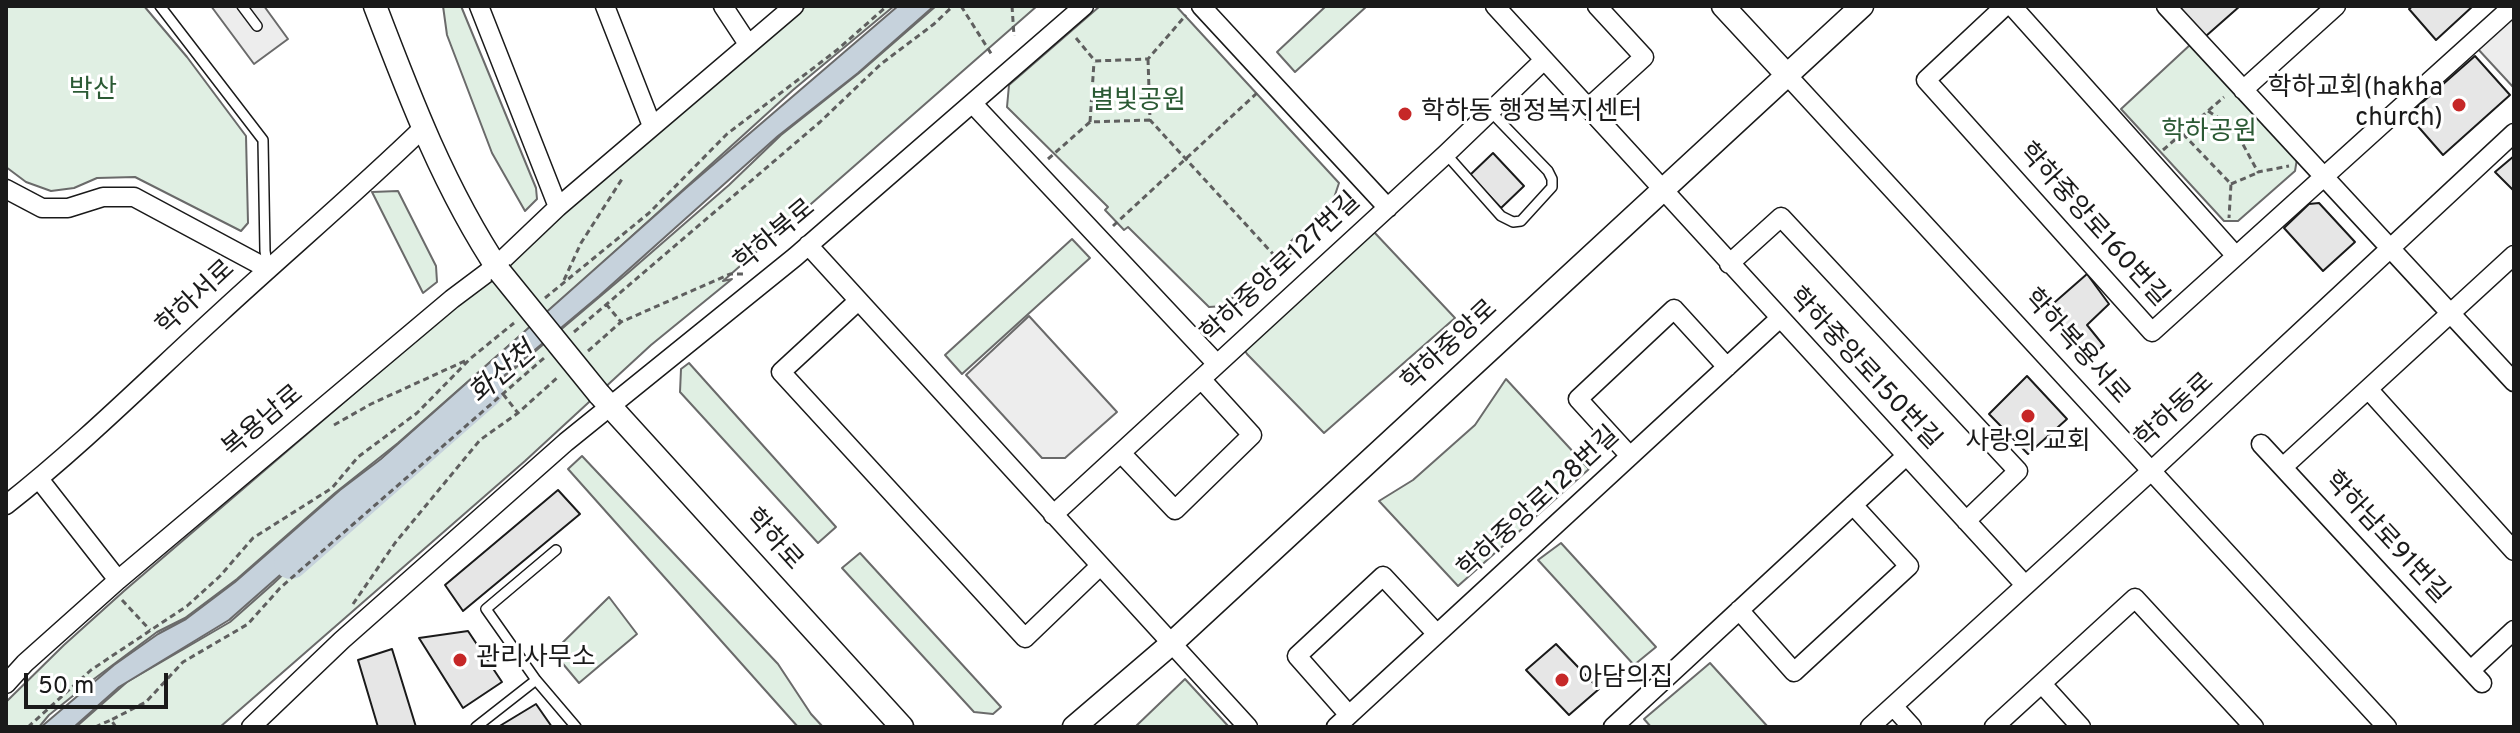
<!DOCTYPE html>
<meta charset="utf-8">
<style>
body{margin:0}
#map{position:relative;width:2520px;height:733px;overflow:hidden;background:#fff;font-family:Overpass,sans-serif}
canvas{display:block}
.frame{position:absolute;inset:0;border:8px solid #1a1a1a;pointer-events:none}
.scale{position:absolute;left:24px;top:673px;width:144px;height:36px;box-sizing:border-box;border:4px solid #1a1a1a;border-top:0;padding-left:10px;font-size:24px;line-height:28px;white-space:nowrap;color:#1a1a1a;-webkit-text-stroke:6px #fff;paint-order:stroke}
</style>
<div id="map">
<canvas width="2520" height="733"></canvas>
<div class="frame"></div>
<div class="scale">50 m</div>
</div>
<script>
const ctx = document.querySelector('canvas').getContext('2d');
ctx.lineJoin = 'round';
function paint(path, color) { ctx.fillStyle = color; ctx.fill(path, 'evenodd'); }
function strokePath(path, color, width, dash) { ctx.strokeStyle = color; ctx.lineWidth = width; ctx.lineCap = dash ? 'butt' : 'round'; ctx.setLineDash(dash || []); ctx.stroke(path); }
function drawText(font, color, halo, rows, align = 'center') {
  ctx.font = font + ' Overpass,"Noto Sans KR",sans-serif'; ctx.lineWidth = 6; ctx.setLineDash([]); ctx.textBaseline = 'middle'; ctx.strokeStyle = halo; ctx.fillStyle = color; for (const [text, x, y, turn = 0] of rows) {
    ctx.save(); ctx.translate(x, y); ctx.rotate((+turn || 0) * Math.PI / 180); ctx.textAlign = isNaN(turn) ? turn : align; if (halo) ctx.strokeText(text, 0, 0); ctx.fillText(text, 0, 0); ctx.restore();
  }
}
const green = new Path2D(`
 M6,6H144L187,57L246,136L248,223L241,231L135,177L97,178L74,188L51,191L26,182L6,167Z
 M443,6H461L536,188L537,199L525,211L492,153L447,35Z
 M806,6H894L793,90L588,276L398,443L335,493L237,579L185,618L157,632L94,679L49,715L39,727H6V702L64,645L124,591Z
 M936,6H1037L723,281L732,279L651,345L525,461L220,727H76L127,682L230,622L273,584L361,500L388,480L500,381L629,272L729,185L781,135L859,73Z
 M1100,6H1176L1339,183L1333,201L1287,245L1293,252L1271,269L1266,266L1224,306L1209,307L1128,227L1124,230L1105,210L1108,207L1007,107L1009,85Z
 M1326,6H1367L1295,72L1277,52Z
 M2191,44L2297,159L2295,171L2238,221H2224L2121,109Z
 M398,191L436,266L437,282L423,293L372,192Z
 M1374,232L1455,318L1324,433L1247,354L1240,343Z
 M1072,239L1090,258L962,374L945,355Z
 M689,363L836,527L818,543L680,392L681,369Z
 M1506,379L1589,469L1458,586L1379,501L1413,480L1475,425Z
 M582,456L778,664L811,714L823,727H798L568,469Z
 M1561,543L1656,647L1634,665L1538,560Z
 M860,553L1001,707L993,714L974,712L842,568Z
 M609,597L637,634L579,683L553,652Z
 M1710,663L1768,727H1651L1644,719Z
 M1185,679L1229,727H1135Z`);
paint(green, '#e0efe3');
strokePath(green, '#6a6a6a', 2);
const parking = new Path2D(`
 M211,6H264L288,39L254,64Z
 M2514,13V88L2477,48Z
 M1029,316L1117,412L1065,458H1042L966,375Z`);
paint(parking, '#ededed');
strokePath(parking, '#6a6a6a', 2);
const water = new Path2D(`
 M898,6H934L858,73L778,136L599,296L499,380L388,479L360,500L304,554L229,620L119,687L74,727H41L114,665L158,634L186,619L235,582L340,490L381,459L686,188Z`);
paint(water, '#c6d2dc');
strokePath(water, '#6a6a6a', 2);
strokePath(new Path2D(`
 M291,562L486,391`), '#c6d2dc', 34);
const building = new Path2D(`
 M2183,6H2240L2206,36L2178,11Z
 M2413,6H2473L2436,40L2409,9Z
 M2475,56L2510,95L2443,155L2408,115Z
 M1493,153L1524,186L1501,208L1470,175Z
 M2514,156V191L2495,172Z
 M2319,203L2355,242L2323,271L2284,228L2309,204Z
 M2087,274L2109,304L2087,325L2104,346L2090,356L2047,309Z
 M2027,376L2067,419L2028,454L1989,414Z
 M558,490L580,514L463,611L445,585Z
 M468,631L502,682L463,708L419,638Z
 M1556,644L1599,689L1569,715L1526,670Z
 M392,649L416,727H378L358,660Z
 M536,704L552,727H498Z`);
paint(building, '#e6e6e6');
strokePath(building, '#1a1a1a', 2);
const service = new Path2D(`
 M160,6L263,140L265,251L268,269
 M242,6L257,26
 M1446,154L1501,216L1513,222L1521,221L1552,187V179L1548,171L1491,112
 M556,550L486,609L536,680L576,727
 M476,727L536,680`);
const minor = new Path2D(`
 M479,6L558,207
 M605,6L652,126
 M723,6L748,44
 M1201,6L1388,208
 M1495,6L2025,585
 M2005,6L1926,80L2152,332L2513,6
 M2012,6L2236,256
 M2166,6L2514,382
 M1787,75L2387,727
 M2243,90L2336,6
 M973,104L1217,364
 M1588,108L1644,57L1597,6
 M6,189L42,208H68L103,197H134L268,269
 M808,245L1248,727
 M1729,264L1781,217L2018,471L1966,521
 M858,301L781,372L1025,638L1100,566
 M2368,389L2514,551
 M2261,444L2482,683
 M1121,453L1175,510L1252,435L1201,379
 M1630,456L1578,399L1674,309L1727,367
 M2283,467L2514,255
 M39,479L118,580
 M6,505C81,446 149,378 219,314C286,252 356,193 422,129
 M1053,515L1446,154L1544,60
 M1739,610L1794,672L1909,566L1853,505
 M2471,670L2514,630
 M6,684L25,663L118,580L452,299L496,266L558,207L794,6
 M2042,684L2081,727
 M1893,706L1912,727
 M1349,715L1297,656L1383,576L1437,634
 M251,727L342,640L566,442L795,257L1084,6
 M1336,727L1780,318
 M1613,727L1906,456
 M1870,727L2150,472L2514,133
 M1994,727L2135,598L2254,727`);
const tertiary = new Path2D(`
 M375,6C410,98 445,190 500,272
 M1723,6L1787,75
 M599,394L902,727
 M1074,727L1171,644L1862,6`);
strokePath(service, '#1a1a1a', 12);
strokePath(minor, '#1a1a1a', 21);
strokePath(tertiary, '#1a1a1a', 25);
strokePath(new Path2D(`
 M961,6L992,55
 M1012,6L1014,36
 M1076,38L1095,61L1148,59L1186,15
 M1148,59L1150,120L1284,266
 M2208,111L2234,128L2258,172L2289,166
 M1090,122L1094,62
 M2183,134L2231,184L2229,218
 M2163,150L2224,97
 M1048,159L1090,122L1150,120
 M2231,184L2257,173
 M1113,226L1257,93
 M564,280L581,243L622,179
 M545,298L649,213L727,134L837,50L887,6
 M606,304L621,322
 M574,332L820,122L881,64L934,24L953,6
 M588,351L621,322L730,274H744
 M503,394L518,413
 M334,425L371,404L467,360
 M122,600L150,630
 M353,604L395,543L480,440L518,413L558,377
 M28,727L91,670L187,606L220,576L253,538L332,488L358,457L417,413L471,358L514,323
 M95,727L111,720
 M116,727L111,720L146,702L183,662L248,624L280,588L544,358`), '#5f5f5f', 3, [6, 4]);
strokePath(service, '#fff', 9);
strokePath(minor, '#fff', 18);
strokePath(tertiary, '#fff', 22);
const tertiaryBridge = new Path2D(`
 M500,272L599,394`);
strokePath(tertiaryBridge, '#1a1a1a', 25, []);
strokePath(tertiaryBridge, '#fff', 22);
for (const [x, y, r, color] of [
 [2459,105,8,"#c62828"],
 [1405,114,8,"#c62828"],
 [2028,416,8,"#c62828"],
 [460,660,8,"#c62828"],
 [1562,680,8,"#c62828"]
]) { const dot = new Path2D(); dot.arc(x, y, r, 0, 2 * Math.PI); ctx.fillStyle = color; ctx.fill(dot); strokePath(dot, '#fff', 3); }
drawText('26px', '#1a1a1a', '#fff', [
 ["학하교회(hakha",2443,90,"right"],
 ["church)",2443,120,"right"],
 ["학하동 행정복지센터",1421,114],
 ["사랑의 교회",2028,444,"center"],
 ["관리사무소",476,660],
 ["아담의집",1578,680]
], 'left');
drawText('26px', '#2b5a34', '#fff', [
 ["박산",93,92],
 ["별빛공원",1138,103],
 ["학하공원",2209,134]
]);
drawText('26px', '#1a1a1a', '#fff', [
 ["학하중앙로160번길",2092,226,48],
 ["학하북로",776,237,-40],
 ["학하중앙로127번길",1282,269,-43],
 ["학하서로",197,299,-43],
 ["학하중앙로",1451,347,-43],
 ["학하복용서로",2075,348,48],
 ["학하중앙로150번길",1863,370,47],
 ["학하동로",2176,412,-43],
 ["복용남로",264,423,-40],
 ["학하중앙로128번길",1540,504,-43],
 ["학하남로91번길",2385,539,47],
 ["학하로",772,541,48]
]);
drawText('italic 28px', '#1a1a1a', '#fff', [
 ["화산천",504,375,-41]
]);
</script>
